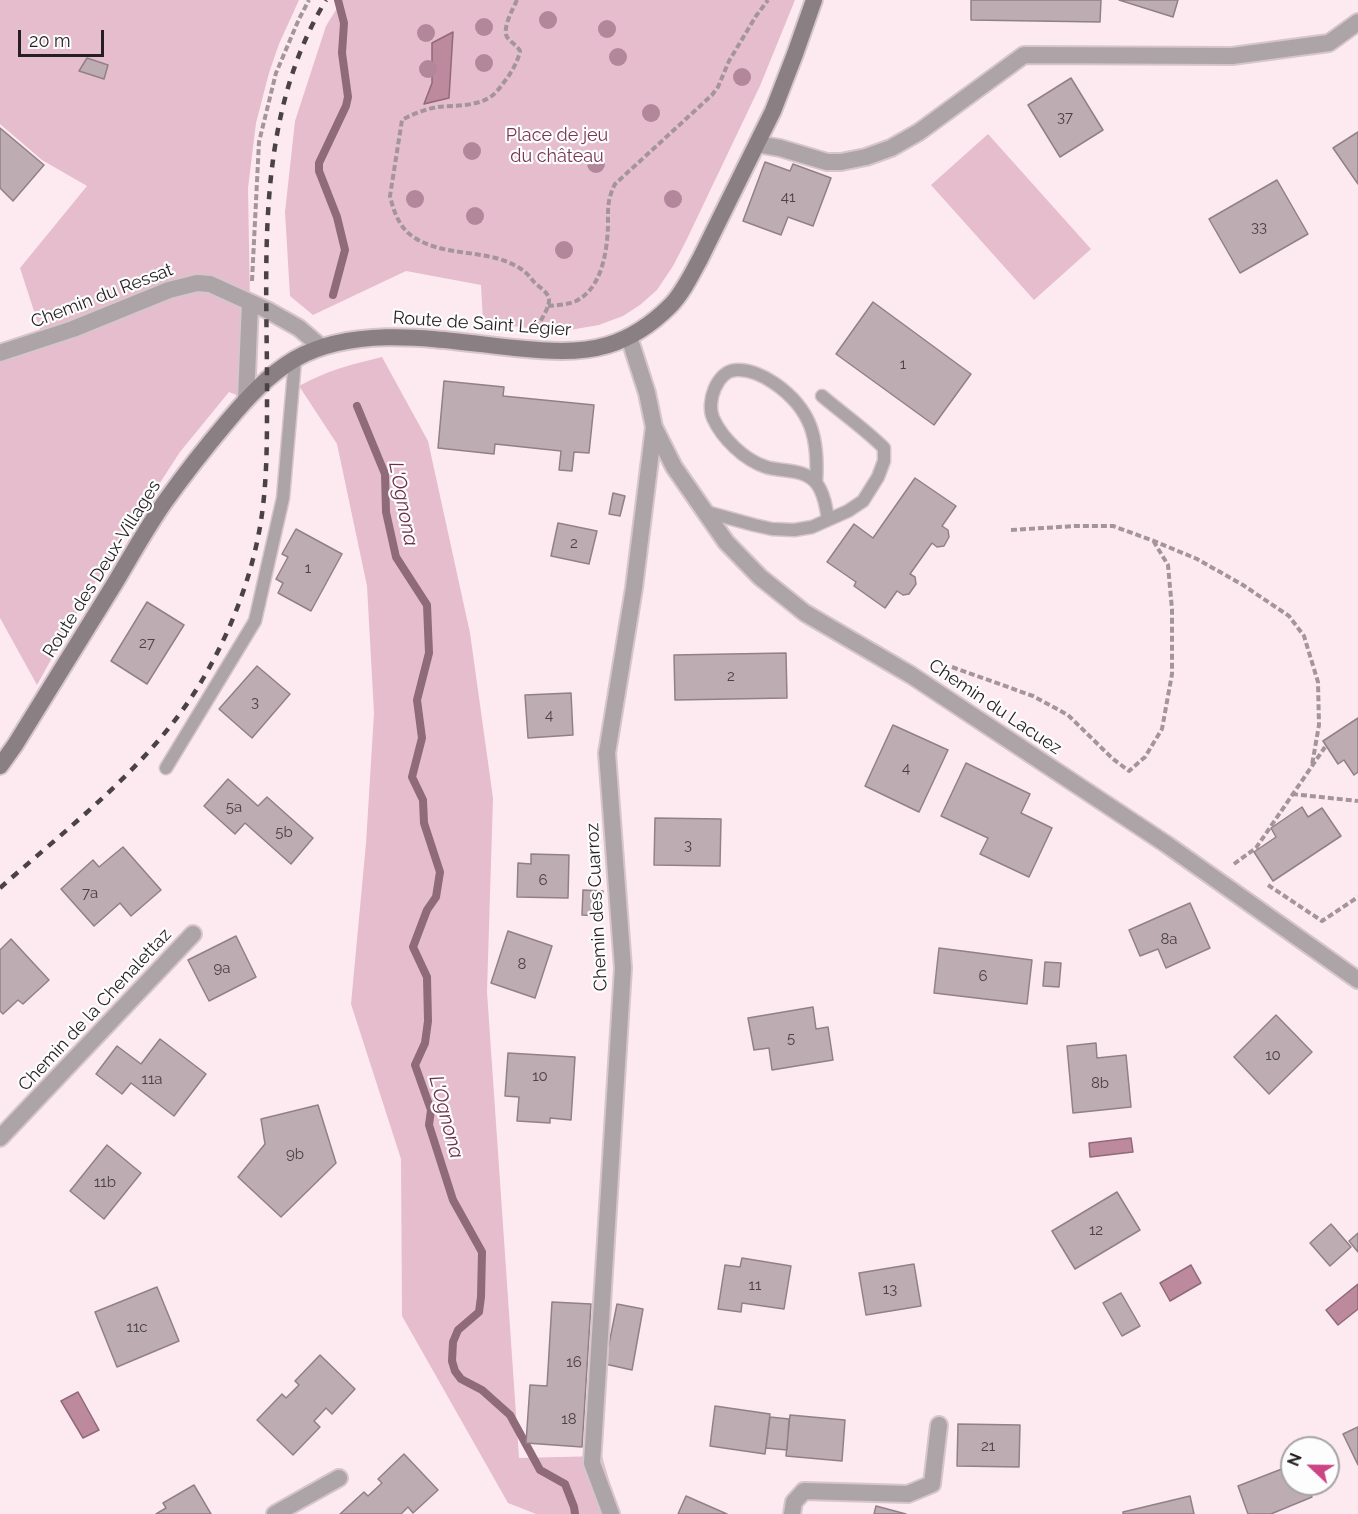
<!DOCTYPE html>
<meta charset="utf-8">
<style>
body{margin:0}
#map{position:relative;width:1358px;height:1514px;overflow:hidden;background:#fdeaf1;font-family:Raleway,sans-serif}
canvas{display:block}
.north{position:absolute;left:1280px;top:1436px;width:60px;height:60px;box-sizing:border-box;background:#fdfdfd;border:2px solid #a7a4a5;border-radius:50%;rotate:292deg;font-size:16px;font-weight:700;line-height:24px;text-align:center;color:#251f21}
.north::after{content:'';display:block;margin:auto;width:21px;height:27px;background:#cb4585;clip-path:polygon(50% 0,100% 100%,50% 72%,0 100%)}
.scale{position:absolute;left:18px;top:30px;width:86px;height:27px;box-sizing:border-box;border:3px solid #251f21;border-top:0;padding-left:8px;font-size:18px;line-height:21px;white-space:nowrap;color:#251f21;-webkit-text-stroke:4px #fdfdfd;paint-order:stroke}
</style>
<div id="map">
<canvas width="1358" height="1514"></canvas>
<div class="north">N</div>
<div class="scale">20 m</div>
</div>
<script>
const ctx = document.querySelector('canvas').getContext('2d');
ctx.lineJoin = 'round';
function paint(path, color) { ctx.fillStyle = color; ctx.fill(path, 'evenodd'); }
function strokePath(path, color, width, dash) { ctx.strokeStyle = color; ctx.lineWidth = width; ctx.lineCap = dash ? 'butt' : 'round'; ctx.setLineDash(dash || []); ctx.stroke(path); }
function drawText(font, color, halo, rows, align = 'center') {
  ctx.font = font + ' Raleway,sans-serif'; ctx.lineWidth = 4.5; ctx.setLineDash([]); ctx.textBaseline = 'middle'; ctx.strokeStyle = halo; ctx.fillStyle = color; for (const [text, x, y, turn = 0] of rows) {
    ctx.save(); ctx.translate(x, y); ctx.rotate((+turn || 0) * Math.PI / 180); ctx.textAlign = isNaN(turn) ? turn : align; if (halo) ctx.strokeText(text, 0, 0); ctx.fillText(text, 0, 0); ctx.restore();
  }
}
paint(new Path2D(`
 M0,0H299L279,44L269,73L256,123L248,188L250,303L246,399L229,392L180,452L85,598L37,685L0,618V353L43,339L20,268L87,186L42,160L0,124Z
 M342,0H795L760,86L686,241L673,266L657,290L640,305L623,316L599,325L558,332L483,322L481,285L406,271L313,315L290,296L285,212L295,121L326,26Z
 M988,134L1091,249L1034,300L931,185Z
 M382,357L428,441L470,633L493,798L487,992L519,1458L602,1456L619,1514H536L508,1503L402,1316L401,1159L351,1004L366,843L374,713L367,586L337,444L299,386C326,371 352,364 382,357Z`), '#e6bdcc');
const water = new Path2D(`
 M453,32L449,98L424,104L432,83V43Z
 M1131,1138L1133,1152L1090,1157L1089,1143Z
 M1191,1265L1201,1283L1170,1301L1160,1283Z
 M1358,1284V1309L1338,1325L1326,1310Z
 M78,1392L99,1430L83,1438L61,1401Z`);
paint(water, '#bd8a9d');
strokePath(water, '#8f6a78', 1.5);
strokePath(new Path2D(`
 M333,295L345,250L337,217L319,171V163L346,106L348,97L342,53L344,23L338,0
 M357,406L385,474L386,512L396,557L427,605L429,653L417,700L422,738L412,777L423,800L424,823L440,872L436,897L427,910L413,947L427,977L428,1021L425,1043L415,1065L431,1110L429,1125L453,1200L482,1252L481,1297L479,1312L458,1330L453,1342L452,1361L455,1371L461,1379L482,1390L510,1415L540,1470L565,1484L574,1507L575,1514`), '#8f6a78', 8);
const building = new Path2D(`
 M971,0H1101L1100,22L971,20Z
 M1119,0H1178L1173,17Z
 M87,58L108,65L104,79L79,71Z
 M1071,78L1103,130L1060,157L1028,105Z
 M0,128L44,165L13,201L0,188Z
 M1358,132V184L1333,148Z
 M765,162L790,171L793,164L831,178L813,226L788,217L781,235L743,221Z
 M1277,180L1308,234L1240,273L1209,219Z
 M873,302L971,374L934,425L836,354Z
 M444,381L504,387L503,396L594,405L589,453L574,452L572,471L559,470L561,451L495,444L494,454L438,448Z
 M915,478L956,506L942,526L948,530L949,537L944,546L937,547L932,543L910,574L915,577L916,584L909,594L903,595L897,591L885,608L854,586L856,582L827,562L854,524L873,538Z
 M613,493L625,496L620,516L609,514Z
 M558,523L597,531L589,564L551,556Z
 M296,529L342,554L311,611L278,593L283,583L276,579L288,557L282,554Z
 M147,602L184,625L147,684L111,661Z
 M786,653L787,698L675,700L674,655Z
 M257,666L290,694L252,738L219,709Z
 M571,693L573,735L528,738L525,695Z
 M1358,718V772L1354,775L1344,760L1338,764L1323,741Z
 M893,725L948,750L919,812L865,786Z
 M966,763L1030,794L1021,813L1052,828L1029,877L980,854L988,838L941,816Z
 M228,779L258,806L267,797L313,838L291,864L245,823L235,834L204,806Z
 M1302,807L1308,817L1322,808L1341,836L1273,881L1254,852L1276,837L1271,828Z
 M655,818L721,819L720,866L654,865Z
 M123,847L161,890L131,916L120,903L94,926L61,889L93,860L99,867Z
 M531,854L569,855L568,898L517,897L518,863L531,864Z
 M583,890L603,891L601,916L582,915Z
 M1190,903L1210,948L1166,968L1158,949L1140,956L1129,930Z
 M508,931L552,946L535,998L491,983Z
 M236,936L256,977L209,1001L188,960Z
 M11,939L49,980L23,1004L18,1000L3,1014L0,1011V950Z
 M939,948L1032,960L1027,1004L934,993Z
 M1045,962L1061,963L1059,987L1043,986Z
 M813,1007L816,1029L828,1027L833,1060L772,1070L769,1048L754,1050L748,1018Z
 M1276,1015L1312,1052L1269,1094L1234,1057Z
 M160,1039L206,1074L174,1116L131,1083L122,1094L96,1074L117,1046L141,1064Z
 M1096,1043L1097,1058L1126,1055L1131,1107L1073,1113L1067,1046Z
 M508,1053L575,1057L571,1120L550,1118V1123L517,1121L519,1097L505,1096Z
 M318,1105L336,1163L281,1217L238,1177L265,1144L261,1119Z
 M107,1145L141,1173L104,1219L70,1191Z
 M1117,1192L1140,1230L1075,1269L1052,1231Z
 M1331,1224L1351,1247L1330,1266L1310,1243Z
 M1358,1233V1252L1349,1241Z
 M742,1258L791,1266L784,1309L742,1303L741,1312L718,1309L725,1265L740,1267Z
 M914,1264L921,1306L866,1315L859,1273Z
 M157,1287L179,1341L117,1367L95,1312Z
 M1121,1293L1140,1326L1122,1336L1103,1303Z
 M552,1302L591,1304L582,1447L526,1443L530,1385L547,1386Z
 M617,1304L643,1309L632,1370L605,1364Z
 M320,1355L355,1389L332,1414L326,1408L314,1421L320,1427L293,1455L257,1420L282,1394L286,1398L299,1385L295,1381Z
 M715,1406L770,1414L765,1454L710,1446Z
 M790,1415L845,1420L842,1461L786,1456Z
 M770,1417L789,1419L787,1450L766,1448Z
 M958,1424L1020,1425L1019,1467L957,1466Z
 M1358,1427V1465L1343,1434Z
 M404,1454L438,1490L413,1513L408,1507L401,1514H340L364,1492L368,1496L382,1483L378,1479Z
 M1292,1465V1484H1306L1312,1497L1271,1514H1248L1238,1486Z
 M194,1485L211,1514H156L166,1508L163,1503Z
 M686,1496L727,1514H678Z
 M1190,1496L1194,1514H1123V1512Z
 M876,1506L906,1514H874Z`);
paint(building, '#bdacb2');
strokePath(building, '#918187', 1.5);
const service = new Path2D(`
 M816,483C819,439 812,409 774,383C764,376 749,369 736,370C717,371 706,402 713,418C722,438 744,460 766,467C782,472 805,468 817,484C824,494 826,507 828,519
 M703,511L754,525L772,529L794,530L812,527L848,511L863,501L878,477L884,461V448C865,429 842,413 822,396
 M166,768L255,621L283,498L295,360`);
const minor = new Path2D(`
 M757,144L780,148L827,162H841L866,157L891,148L919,132L1024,55L1232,56L1329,43L1358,22
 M0,353L73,329L169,290L197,283L210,284L267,310L299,328L321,347
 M246,399L250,303
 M654,427L674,467L726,542L760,577L805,613L911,675L1166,844L1358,980
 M0,1138L193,934
 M275,1514L339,1478
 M611,1514L592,1463L623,968L607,753L634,588L654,427L647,393L629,337
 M792,1514L794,1502L804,1491L908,1494L932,1484L939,1425`);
const secondary = new Path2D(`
 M0,766L15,745C48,691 82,637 115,583C131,556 146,529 164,503C184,475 205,448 227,422C247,398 268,375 295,359C359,323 446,341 515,348C545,351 578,354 608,345C631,338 653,323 670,306C683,293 691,275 700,259L773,111L795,54L814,0`);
strokePath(service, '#d6c5cc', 15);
strokePath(minor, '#d6c5cc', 20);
strokePath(secondary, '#d6c5cc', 20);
strokePath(new Path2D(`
 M517,0C513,9 502,28 507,37C511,43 517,45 520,51C518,61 513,69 508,77C503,83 499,90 493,95C478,107 456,105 438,107C426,109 412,114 402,120L390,196C394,213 400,229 415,238C447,258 490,248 521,269C526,272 530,277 534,282C539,287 548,292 549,299C550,307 540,322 536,328
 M252,281L259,142L276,73L299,19L309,0
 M548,306C557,305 567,305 576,301C602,288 607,252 608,226C608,209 607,200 615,184L712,95L718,87L729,61L756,16L768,0
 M1011,530L1075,526H1113L1154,541L1197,559L1243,585L1289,616L1304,636L1318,682L1319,725L1312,765
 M952,667L1033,696L1068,715L1113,759L1129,771L1145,757L1162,729L1172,674V609L1168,565L1154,542
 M1292,794L1358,801
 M1234,864L1256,848L1325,747
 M1268,885L1322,921L1358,897`), '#a3959a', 4, [6, 3]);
strokePath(service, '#aca4a6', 12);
strokePath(minor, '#aca4a6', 16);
strokePath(secondary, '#8a7f83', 16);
strokePath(new Path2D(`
 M0,888C72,824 155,762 204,677C233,627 254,571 262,514C267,477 267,441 267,404C268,267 252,123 326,0`), '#4a4245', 4.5, [8, 8]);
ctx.fillStyle = '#b3879a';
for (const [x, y] of [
 [548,20],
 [484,27],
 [607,29],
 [426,33],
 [618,57],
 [484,63],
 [428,69],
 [742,77],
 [651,113],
 [472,151],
 [596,164],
 [415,199],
 [673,199],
 [475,216],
 [564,250]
]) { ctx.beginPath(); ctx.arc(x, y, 9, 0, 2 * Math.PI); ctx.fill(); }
drawText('15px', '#4b4245', null, [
 ["37",1065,117],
 ["41",788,197],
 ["33",1259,227],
 ["1",903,364],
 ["2",574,543],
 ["1",308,568],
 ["27",147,643],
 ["2",731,676],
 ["3",255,702],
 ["4",549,715],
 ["4",906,768],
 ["5a",234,807],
 ["5b",284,832],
 ["3",688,845],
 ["6",543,880],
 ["7a",90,893],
 ["8a",1169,939],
 ["8",522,964],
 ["9a",222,968],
 ["6",983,976],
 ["5",791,1038],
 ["10",1273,1055],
 ["10",540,1076],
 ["11a",152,1079],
 ["8b",1100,1083],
 ["9b",295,1154],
 ["11b",105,1182],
 ["12",1096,1230],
 ["11",755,1285],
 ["13",890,1289],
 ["11c",137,1327],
 ["16",574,1362],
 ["18",569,1419],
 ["21",988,1446]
]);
drawText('18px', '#773653', '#fdfdfd', [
 ["Place de jeu",557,136],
 ["du château",557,157]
]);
drawText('18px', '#251f21', '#fdfdfd', [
 ["Chemin du Ressat",102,296,-21],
 ["Route de Saint Légier",482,324,4],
 ["Route des Deux-Villages",102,569,-58],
 ["Chemin du Lacuez",995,707,34],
 ["Chemin des Cuarroz",597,907,-93],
 ["Chemin de la Chenalettaz",95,1010,-47]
]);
drawText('italic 20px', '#6f2f4b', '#fdfdfd', [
 ["L'Ognona",403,504,79],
 ["L'Ognona",446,1117,75]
]);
</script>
